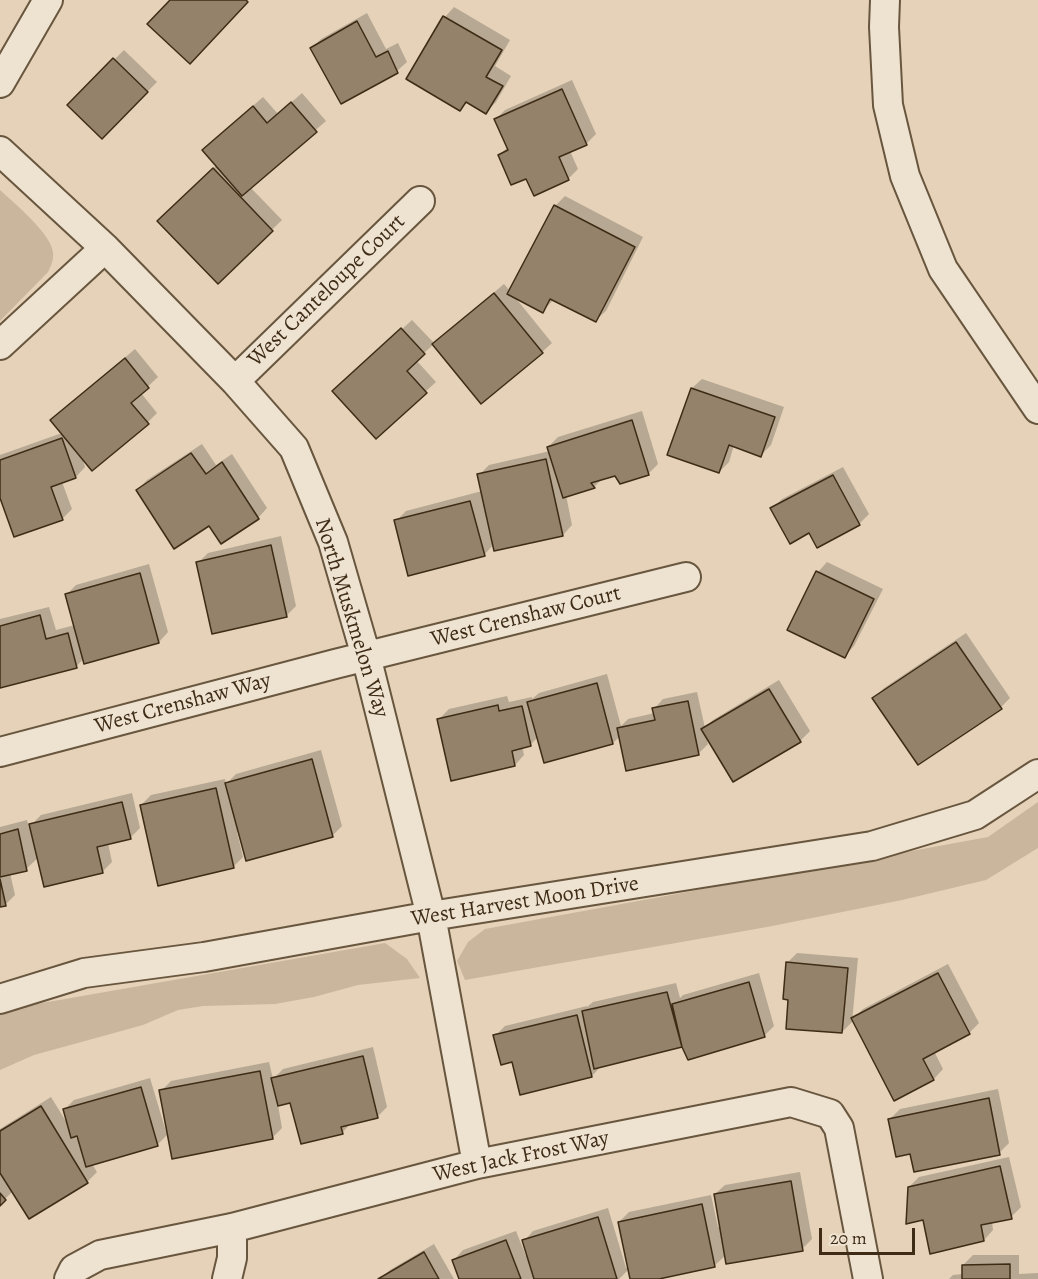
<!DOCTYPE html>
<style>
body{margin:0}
#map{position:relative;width:1038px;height:1279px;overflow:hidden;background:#e5d2b8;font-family:Alegreya,serif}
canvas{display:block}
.scale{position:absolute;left:819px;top:1228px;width:96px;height:27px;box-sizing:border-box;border:3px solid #3e2c16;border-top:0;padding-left:8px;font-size:18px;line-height:21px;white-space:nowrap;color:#3e2c16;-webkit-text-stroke:4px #eee2d1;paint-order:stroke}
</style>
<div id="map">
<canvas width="1038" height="1279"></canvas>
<div class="scale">20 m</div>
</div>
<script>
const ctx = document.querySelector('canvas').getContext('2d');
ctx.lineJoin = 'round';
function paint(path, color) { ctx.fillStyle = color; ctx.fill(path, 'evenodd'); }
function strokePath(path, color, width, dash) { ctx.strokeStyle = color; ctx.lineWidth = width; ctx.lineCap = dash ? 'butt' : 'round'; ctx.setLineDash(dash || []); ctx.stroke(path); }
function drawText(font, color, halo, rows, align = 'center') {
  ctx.font = font + ' Alegreya,serif'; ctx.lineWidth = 5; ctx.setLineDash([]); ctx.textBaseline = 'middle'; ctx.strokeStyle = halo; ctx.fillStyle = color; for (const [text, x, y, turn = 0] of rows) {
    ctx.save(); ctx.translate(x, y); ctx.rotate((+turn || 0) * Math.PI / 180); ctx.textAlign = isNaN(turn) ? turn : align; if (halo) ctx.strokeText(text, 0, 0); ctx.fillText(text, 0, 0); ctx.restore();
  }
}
paint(new Path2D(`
 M0,190C14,203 52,234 53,253C54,259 51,266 48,272L0,321Z
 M1038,802V848L986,880L902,900L767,927L465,980L457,961L468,942L485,929L988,837Z
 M385,943L407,959L420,978L358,985L314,997L275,1004L203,1006L178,1010L143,1025L34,1055L0,1070V1014L25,1006Z`), '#c9b69c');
paint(new Path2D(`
 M454,7L510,40L495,66L511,76L496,102L486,112L468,101L460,109L445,17Z
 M367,13L386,49L398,43L407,62L397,71L312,48L321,39Z
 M124,50L157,82L102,137L69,105Z
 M572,80L596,134L586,144L570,151L578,169L568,179L527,177L499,155L508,147L496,119L505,110Z
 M302,93L326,121L250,187L282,220L218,282L159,221L217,165L214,140L263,97L278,114Z
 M565,196L643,237L606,311L596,320L554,299L543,311L514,296L552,343L542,352L434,344L416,360L436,382L376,437L344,382L412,320L434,343L504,284L511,292L555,206Z
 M135,349L158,377L141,393L157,413L148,422L82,457L85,467L76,477L62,482L72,509L62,519L0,494V455L62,433V411Z
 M702,379L784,407L771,445L761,455L734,445L729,462L719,472L669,454L692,388Z
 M642,411L658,464L648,474H615L603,478L594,487L566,495L572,525L563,535L494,544L484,555L396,521L406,511L482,491L479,475L489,465L550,451L548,447L558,437Z
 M202,444L216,465L232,454L267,508L258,518L209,524L137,490L147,480Z
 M843,467L869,514L859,524L810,531L772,509L782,499Z
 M281,536L296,606L286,616L198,563L208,553Z
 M827,562L883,589L854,646L845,656L789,629L818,572Z
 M149,564L168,632L159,642L86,662L84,658L76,667L0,686V619L49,607L56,630L75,625L66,595L76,585Z
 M966,633L1010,698L1001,707L874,698L884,688Z
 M607,674L621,726L628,719L655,713L654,709L663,699L697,692L705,728L713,720L779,680L810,731L800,741L706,736L708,744L698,754L620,736L613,743L538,737L530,745L522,746L524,755L515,765L439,719L449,709L507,696L509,702L532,697V699L539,693Z
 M321,750L342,826L332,836L237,832L243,857L233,867L141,805L151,795L225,779L226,784L236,774Z
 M132,793L140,828L130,838L108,843L112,862L103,871L45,885L39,857L26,869L10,873L15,895L6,904L0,906V827L27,820L29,827L41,815Z
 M797,953L858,958L852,1022L842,1032L787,963Z
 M948,964L979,1023L969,1033L934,1051L943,1069L934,1079L895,1099L853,1019L863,1009Z
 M759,973L774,1026L764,1036L683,1045L602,1065L592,1076L513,1061L495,1036L505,1026L587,1006V1007L593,1002L676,983L680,998L683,995Z
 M373,1047L387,1107L377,1117L351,1123L342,1133L292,1101L278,1105L282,1128L272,1138L161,1091L171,1081L269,1062L273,1079L283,1069Z
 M150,1078L167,1135L157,1145L92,1164L97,1172L87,1182L29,1217L13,1191L0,1204V1174L2,1176L0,1170V1129L51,1097L67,1123L64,1110L74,1100ZM78,1134L80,1145L75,1135Z
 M998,1089L1009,1143L999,1153L890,1119L900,1109Z
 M1009,1157L1021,1207L1011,1217L992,1222L993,1230L984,1240L924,1218L909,1187L919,1177Z
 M800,1172L812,1239L802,1249L726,1255L714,1266L652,1279H631L629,1269L619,1279H461L454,1260L463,1250L516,1231L526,1256L528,1255L524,1241L533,1231L608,1208L626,1268L629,1267L619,1222L629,1212L711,1195L718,1227H721L715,1194L725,1185Z
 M434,1244L454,1279H380L390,1270Z
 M973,1255H1019V1274L1038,1273V1279H949L953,1275L963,1274V1265Z`), '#0003');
const building = new Path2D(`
 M170,0H246L248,2L190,64L147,24Z
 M443,16L502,50L486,77L503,86L486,114L466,102L460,111L406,79Z
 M357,21L376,57L388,51L398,73L341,104L310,48Z
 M113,58L148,92L102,139L67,105Z
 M562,89L587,145L559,157L569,180L534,196L526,179L511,185L498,155L508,150L494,119Z
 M291,102L317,132L242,196L202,150L253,106L267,123Z
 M213,168L273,231L218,284L157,221Z
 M554,205L635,247L596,322L550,299L543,313L507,294Z
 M494,293L543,353L481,404L432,344Z
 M401,328L425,354L407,371L427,393L376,439L332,391Z
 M125,358L149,388L131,403L149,424L92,471L50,420Z
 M691,388L775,417L761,457L729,445L719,473L667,455Z
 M632,420L649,475L620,484L615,476L591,483L595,488L563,498L547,447Z
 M62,438L76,478L51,487L63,520L14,537L0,498V460Z
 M191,453L206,474L222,462L259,519L221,544L209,526L174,549L136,490Z
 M546,459L563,536L494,551L477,474Z
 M833,475L860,525L817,548L809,533L790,544L770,508Z
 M470,501L485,556L408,576L394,520Z
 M271,545L287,617L212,634L196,562Z
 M816,571L874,599L845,658L787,630Z
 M140,573L159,643L84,664L65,594Z
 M40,615L46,639L68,633L77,668L0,688V626Z
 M956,642L1002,709L918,765L872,698Z
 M597,683L613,744L544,763L527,702Z
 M769,689L801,742L733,782L701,729Z
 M688,701L699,755L626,771L617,728L655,720L652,708Z
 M498,705L499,711L522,706L531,746L512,751L515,766L451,781L437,719Z
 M312,759L333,837L246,861L225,783Z
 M216,788L234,868L158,886L140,805Z
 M122,802L131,839L97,847L103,873L44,887L29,824Z
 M18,829L27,871L0,877V834Z
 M0,879L6,906L0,907Z
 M786,962L848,968L842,1033L786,1029L788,1000L783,999Z
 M938,973L970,1034L923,1059L934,1080L894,1101L851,1018Z
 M749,982L765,1037L688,1060L682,1047L672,1004Z
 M667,992L682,1047L594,1069L582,1011Z
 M577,1015L592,1077L520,1095L512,1062L501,1065L493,1035Z
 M363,1056L378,1118L341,1127L343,1134L301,1144L290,1103L278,1106L271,1078Z
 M260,1071L273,1139L172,1159L159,1090Z
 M141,1087L158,1146L86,1167L77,1136L71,1138L63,1109Z
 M989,1098L1000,1155L914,1172L910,1154L896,1157L888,1119Z
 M41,1106L88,1183L29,1219L0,1173V1131Z
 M1000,1166L1012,1219L981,1225L984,1241L930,1254L923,1220L906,1224L908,1187Z
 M791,1181L803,1251L726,1264L714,1194Z
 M0,1193L6,1200L0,1206Z
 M702,1204L715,1267L659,1279H630L618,1222Z
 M598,1217L617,1279H534L522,1240Z
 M506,1240L521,1279H459L452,1260Z
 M424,1252L439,1279H378Z
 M1010,1264V1279H962V1265Z`);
paint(building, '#95826a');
strokePath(building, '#3e2c16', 1.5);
const street = new Path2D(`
 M885,0L884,27L888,105L905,176L943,269L1038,409
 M0,83L48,0
 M0,151L105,248L235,381L294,448L333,542L366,656L431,916L477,1164
 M0,345L105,248
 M235,381L420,201
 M0,752L335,664L686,577
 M0,999L84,973L204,957L431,916L872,846L975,815L1038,774
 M69,1279L74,1269L100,1255L232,1228L477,1164L791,1102L830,1114L839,1128L868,1279
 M227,1279L232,1258V1228`);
strokePath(street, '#68563e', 32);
strokePath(street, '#eee2d1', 28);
drawText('22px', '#3e2c16', '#eee2d1', [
 ["West Canteloupe Court",327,291,-44],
 ["West Crenshaw Court",526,617,-14],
 ["North Muskmelon Way",351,618,73],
 ["West Crenshaw Way",183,704,-15],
 ["West Harvest Moon Drive",525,902,-9],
 ["West Jack Frost Way",521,1157,-12]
]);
</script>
